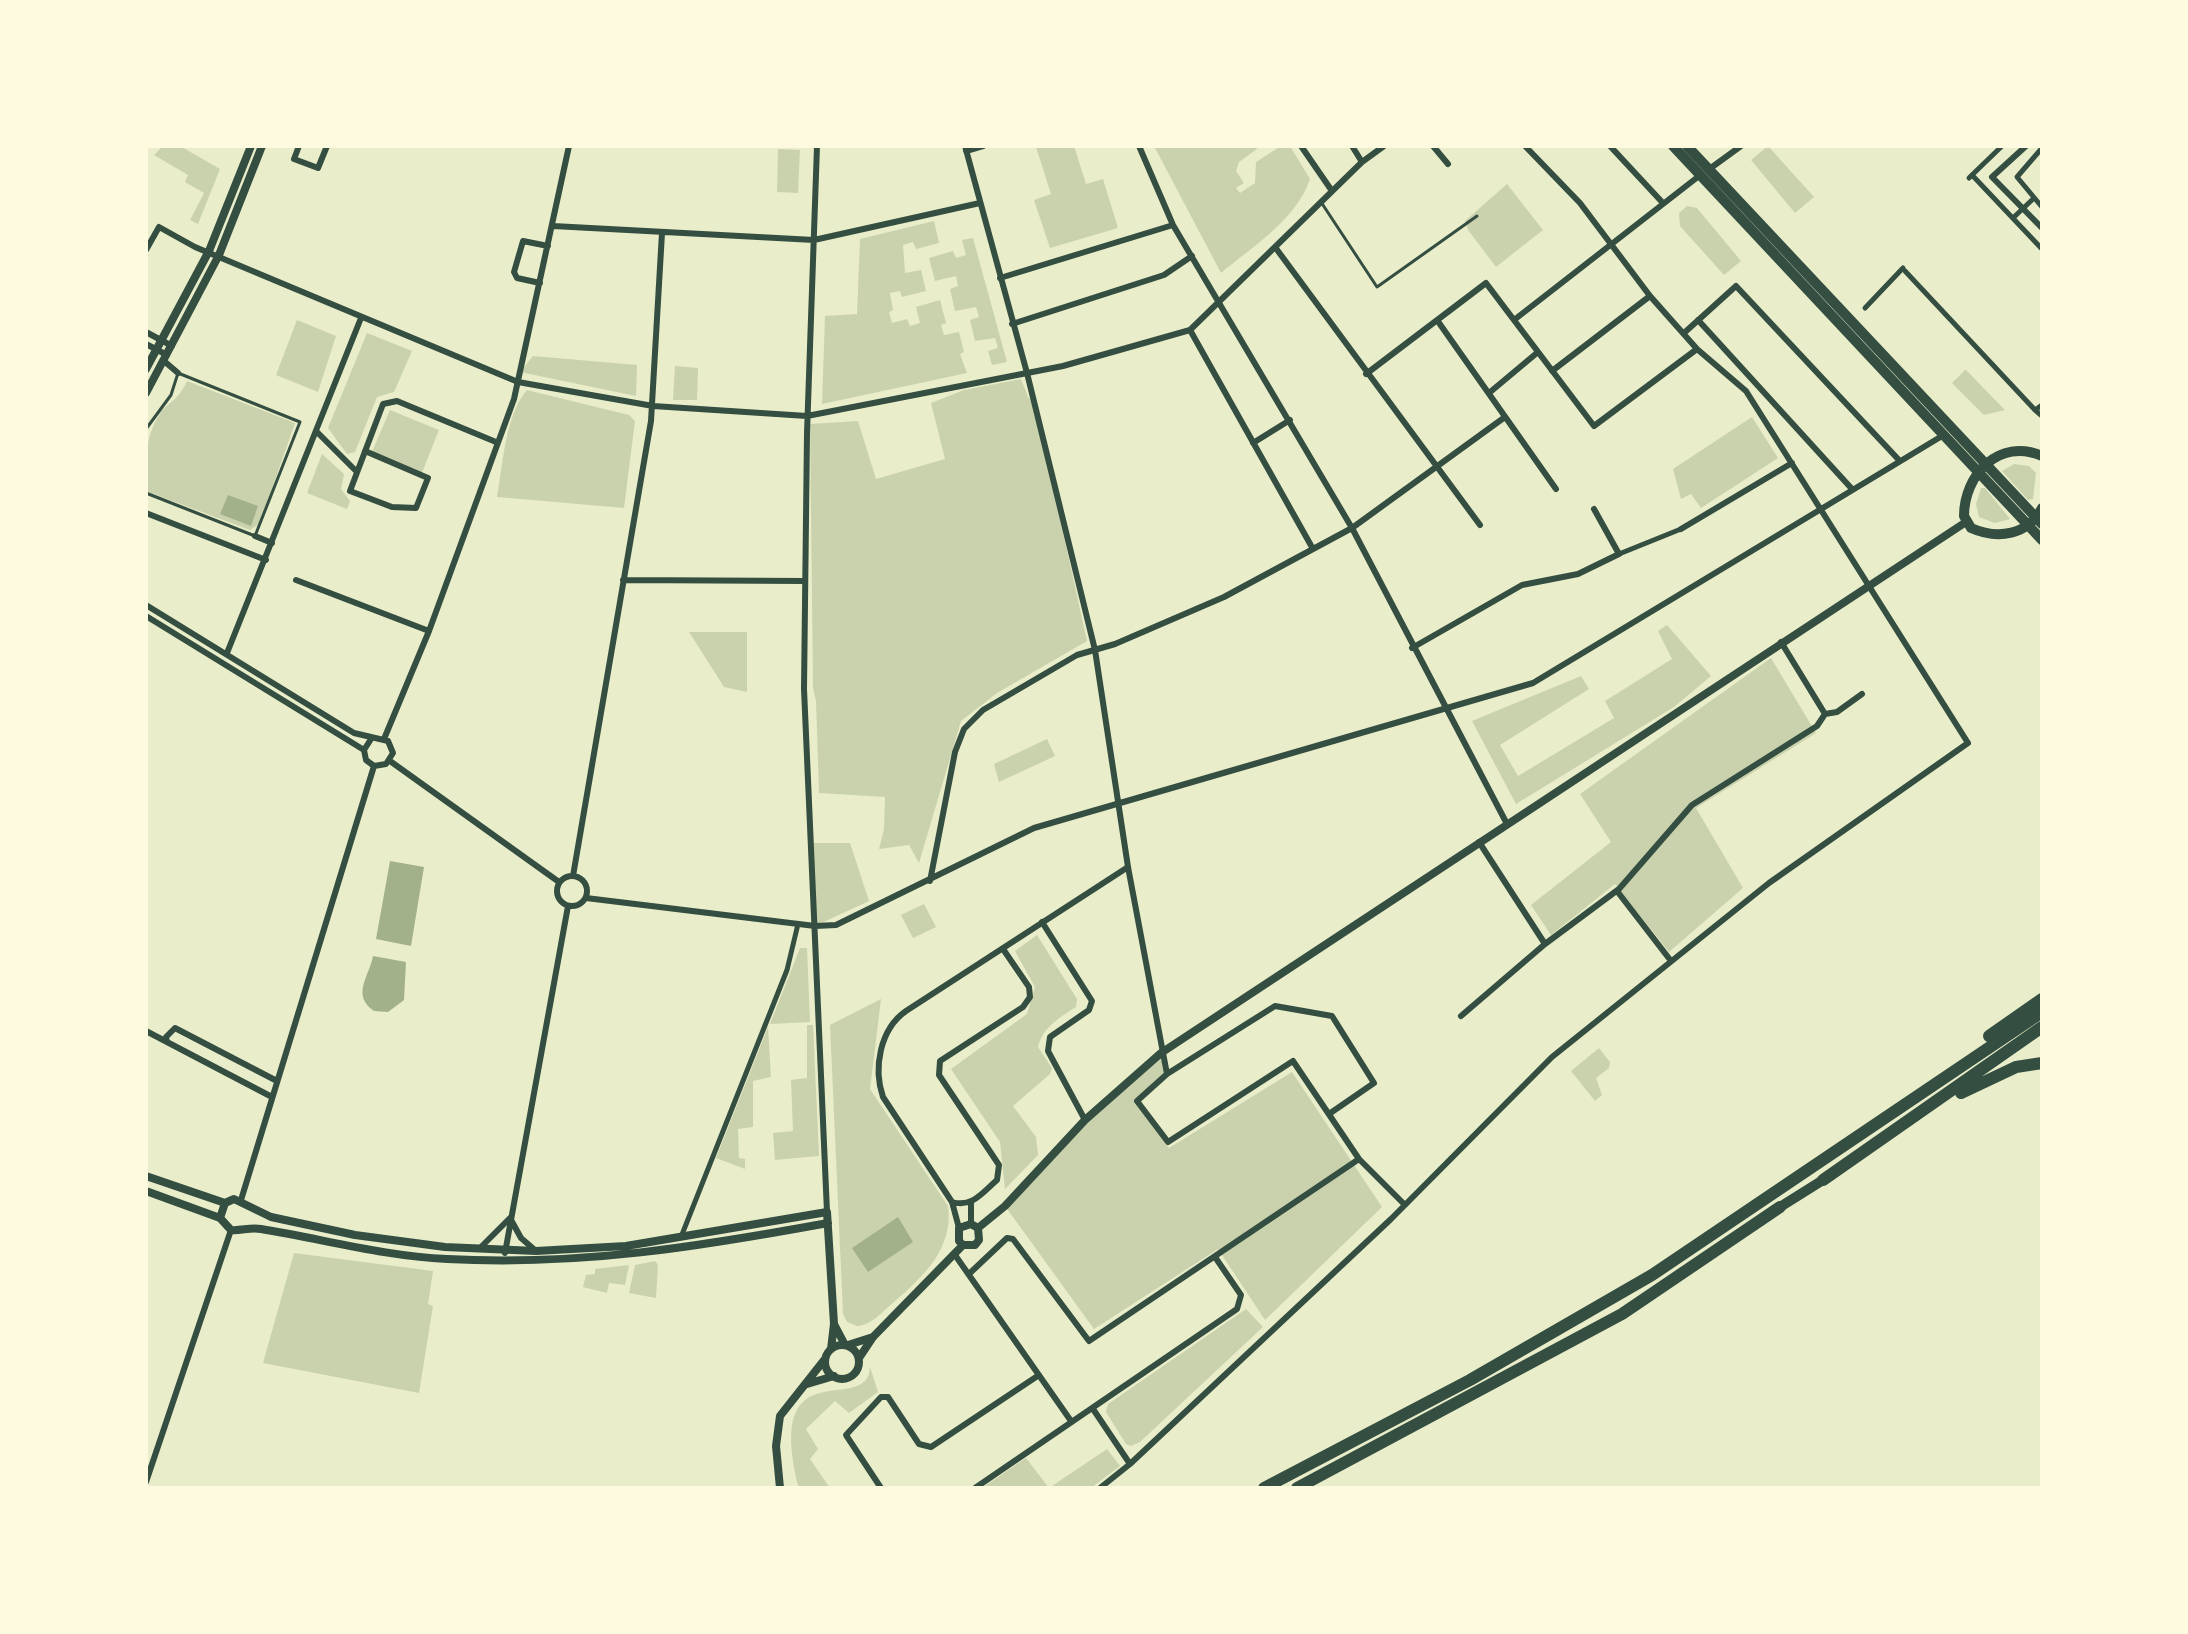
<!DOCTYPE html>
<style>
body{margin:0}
#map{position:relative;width:2188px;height:1634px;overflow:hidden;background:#e9edc9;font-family:"Space Grotesk",sans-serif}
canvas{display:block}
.frame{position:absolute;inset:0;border:148px solid #fefae0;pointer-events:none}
</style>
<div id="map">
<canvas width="2188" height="1634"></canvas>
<div class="frame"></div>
</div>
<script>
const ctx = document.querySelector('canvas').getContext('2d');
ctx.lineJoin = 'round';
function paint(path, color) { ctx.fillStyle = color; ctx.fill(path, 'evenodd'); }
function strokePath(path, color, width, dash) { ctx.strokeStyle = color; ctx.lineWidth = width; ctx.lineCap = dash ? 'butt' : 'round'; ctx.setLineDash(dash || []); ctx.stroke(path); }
paint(new Path2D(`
 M163,146H180L220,169L198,224L190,220L204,193L185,182L188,175L154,155Z
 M1074,146L1086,184L1103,179L1118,228L1050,248L1034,200L1051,194L1036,147Z
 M1154,146H1261L1239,162L1236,171L1244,183L1236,188L1240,193L1255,183L1256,162L1281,146H1290L1310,179C1297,219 1252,247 1221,273Z
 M1768,146L1814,197L1795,213L1751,160Z
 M778,149L800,150L798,193L777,192Z
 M1507,184L1543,230L1496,267L1468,230L1465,221Z
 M1687,206L1697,208L1741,261L1724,275L1680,226L1679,213Z
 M934,221L939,243L916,249L913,242L903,245L905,273L921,270L926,291L902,297L900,291L890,293L893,310L889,312L892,323L907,319L910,326L920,323L916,307L940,300L946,323L941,325L944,335L959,332L964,352L960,354L967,373L822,404L825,316L857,314L860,239Z
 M973,238L1007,362L992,365L988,351L998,348L995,338L975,341L970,320L979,317L976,307L955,311L950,289L958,286L956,276L935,281L929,258L953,251L956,258L966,255L962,240Z
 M297,320L336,336L318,392L276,375Z
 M367,333L412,351L394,392L377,397L355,452L347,454L328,428Z
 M533,356L637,365L636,396L520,372Z
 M675,366L698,368L697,400H673Z
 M1965,370H1966L2005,410L1984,415L1952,383Z
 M1021,379L1028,397L1035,405L1087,641L997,693L961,721L919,863L909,845L879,849L884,829L885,797L819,793L816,701L813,688L810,424L858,421L876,479L945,459L931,403L964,390Z
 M187,381L295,423L260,523L250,530L146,491C146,464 144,439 159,415C166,403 177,403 187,381Z
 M527,390L629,415L635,421L624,508L497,497C503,465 505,415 527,390Z
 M390,410L439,430L421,475L371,454Z
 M1752,417L1778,458L1701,508L1691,494L1681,499L1673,469Z
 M322,454L344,474L341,489L350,501L347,509L307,493Z
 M2014,464L2029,466L2036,473L2033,499L2028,500L2002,471Z
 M1981,488H1985L2010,519L1995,523L1979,517L1976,504Z
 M1667,625L1711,676L1674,707L1516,804L1472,721L1581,676L1589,689L1500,745L1518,776L1614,718L1605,701L1672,659L1658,631Z
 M689,632H747V692L724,687Z
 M1771,658L1816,733L1696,808L1743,888L1669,952L1615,884L1551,935L1531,905L1611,842L1580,794Z
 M1047,739L1055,756L999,782L994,764Z
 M814,843H850L869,901L815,926Z
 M924,904L936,927L913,938L901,915Z
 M1037,935L1077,999L1076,1007C1059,1018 1043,1027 1038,1047L1052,1068L1050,1074L1013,1106L1036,1137L1038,1155L1005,1189L1000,1142L951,1069L1027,1014L1035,987L1015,951Z
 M800,948H807L810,1022L770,1024Z
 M881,999L870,1089L948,1206C954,1248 923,1277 894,1302C882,1312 872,1325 857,1326L847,1322L843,1314L830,1025Z
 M807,1025H813L819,1156L775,1160L773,1133L793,1131L791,1080L807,1078Z
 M768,1027L771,1077L753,1081V1127L738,1129L739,1158L745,1159V1169L716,1158Z
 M1599,1048L1610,1062L1609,1068L1596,1078L1602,1095L1595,1101L1571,1071Z
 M1161,1053L1164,1074L1134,1100L1169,1148L1292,1072L1382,1207L1265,1320L1218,1249L1094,1329L1005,1206L1110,1097Z
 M294,1253L433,1271L428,1304L433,1306L419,1393L263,1363Z
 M655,1261L658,1265L656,1298L629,1293L635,1265Z
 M629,1265L625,1285L609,1283L607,1293L583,1287L586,1275L595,1274V1269Z
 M1246,1309L1263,1327L1140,1442L1131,1446L1126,1444L1106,1412L1108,1404Z
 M870,1367L878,1392L849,1413L835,1401L806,1429L818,1449L810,1459L830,1488H799C763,1345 868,1418 870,1367Z
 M1107,1449L1120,1466L1091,1488H982L1026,1458L1049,1488Z`), '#cad2ad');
paint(new Path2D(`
 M228,495L258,506L251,526L220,514Z
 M390,861L424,867L411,946L376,939Z
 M373,956L406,962L404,1000L388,1012L374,1011C351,995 369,977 373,956Z
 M898,1217L913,1242L868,1272L852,1248Z`), '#a3b18a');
strokePath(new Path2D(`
 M1321,202L1377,287L1477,216
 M146,429L171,395L178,373L300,422L255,536L146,493`), '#344e41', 3);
strokePath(new Path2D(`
 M2042,148L2017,177L2042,207
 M1972,175L2002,146
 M1969,178L1972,175L2042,249
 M2013,218L2034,198
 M1905,271L2035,410
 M1865,308L1903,268
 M2042,405L2035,410L2042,416
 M1619,554L1681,529
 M681,1237L787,970L798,924`), '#344e41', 5);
strokePath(new Path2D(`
 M299,146L294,159L318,168L327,146
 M817,146L807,433L804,689L827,1212
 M965,146L1027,373L1095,650L1128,867L1167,1074
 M1139,146L1173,225L1352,528L1507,824
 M1301,146L1332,191
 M1352,146L1362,162
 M1433,146L1448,164
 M1610,146L1662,202
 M2026,146L1992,177L2042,228
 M966,151L983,146
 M1708,170L1741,146
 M553,226L814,240L980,203
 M1275,247L1480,525
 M146,250L159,227L195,247L518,382L653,406L807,416L1063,366L1190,330L1362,162L1384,146
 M1000,278L1173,225
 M540,283L517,278L514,272L523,241L548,246
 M1437,320L1556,489
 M1514,320L1699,176
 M1698,320L1852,489
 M1012,324L1164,275L1192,256
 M1190,330L1313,549
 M146,332L172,346
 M1684,333L1736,286L1898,459
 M146,344L167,355
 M164,361L178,373
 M1552,371L1650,296
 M1366,374L1486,283L1594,426L1697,349
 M1489,393L1538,352
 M317,432L357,472
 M1253,443L1290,420
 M365,451L428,478L416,508L392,507L350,491L383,404L397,401L496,442
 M146,513L266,560
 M1681,529L1792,463
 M255,536L272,543
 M296,580L429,631
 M623,580L805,581
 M146,605L354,733L388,741L393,753L386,764L374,766L366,760L364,750L371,739
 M146,616L364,750
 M1781,642L1825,714
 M1412,648L1522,585L1578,574L1619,554L1594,509
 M227,653L361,318
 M384,739L429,631L514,399L569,146
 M390,761L559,882
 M1479,842L1545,944
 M557 891a15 15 0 1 1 30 0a15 15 0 1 1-30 0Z
 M573,876L651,421L662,233
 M930,881L955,752L964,729L983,710L1077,655L1115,644L1224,597L1352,528L1505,417
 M1617,891L1671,961
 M586,898L815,926L836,925L1034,828L1533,683L1942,436
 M1042,922L1092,1001L1089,1010L1050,1037L1048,1051L1085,1120
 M1461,1016L1545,944L1619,889L1692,805L1817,726L1825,714L1837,712L1862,694
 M146,1031L167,1042
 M272,1097L167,1042L166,1037L175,1028L277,1081
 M1359,1159L1405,1205
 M241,1200L374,766
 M952,1202C972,1208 982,1193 997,1180L999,1165L939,1075L940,1061L1023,1007L1030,997L1029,987L1003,949
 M971,1203V1224
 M959,1228L952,1202L883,1097C873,1068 880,1029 906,1011L1128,867
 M481,1247L510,1218L521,1238L536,1251
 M505,1253L568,906
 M955,1255L1071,1421
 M970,1273L1007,1238L1013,1239L1089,1341L1359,1159L1293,1061L1168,1142L1137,1101L1167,1074L1275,1006L1332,1016L1374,1083L1329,1114
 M1093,1409L1130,1464
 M146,1482L231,1230
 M881,1488L846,1435L881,1397H888L919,1444L931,1447L1039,1375
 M975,1488L1237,1309L1241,1295L1215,1257
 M1100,1488L1130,1464L1391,1219L1552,1057L1769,883L1968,743L1746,391L1697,349L1650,296L1580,203L1525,146`), '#344e41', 6);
strokePath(new Path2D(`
 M146,369L209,251L251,146
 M146,393L219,255L262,146
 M146,1176L225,1203
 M146,1191L220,1218
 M828,1223C697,1247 580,1266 447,1259C383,1256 323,1239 261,1229C250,1227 241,1231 231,1230L220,1218L225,1203L234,1199L271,1217L355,1235L445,1247L536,1251L626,1246L827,1212L834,1324L831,1349
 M978,1228L1005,1206L1085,1120L1161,1053L1966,522
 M963,1245L959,1241V1228L971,1224L978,1228
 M963,1245H975L979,1240L978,1228
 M834,1324L845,1345
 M825 1362a17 17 0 1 1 34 0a17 17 0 1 1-34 0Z
 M848,1345L873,1337
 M859,1358L873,1337L963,1245
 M807,1384L834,1376
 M780,1488L776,1446L780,1416L825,1359`), '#344e41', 8);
strokePath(new Path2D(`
 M1673,146L2042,540
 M1687,146L2042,524
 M2042,456C1999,437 1964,475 1964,516L1971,528C1998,540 2028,535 2042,508
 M1780,1207L1823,1180`), '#344e41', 10);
strokePath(new Path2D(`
 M1989,1036L2042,999
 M1961,1093L2016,1067L2042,1063
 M1823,1180L2042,1027
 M1264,1488L1470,1380L1652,1275L2042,1012
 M1297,1488L1622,1314L1780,1207`), '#344e41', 12);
</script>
